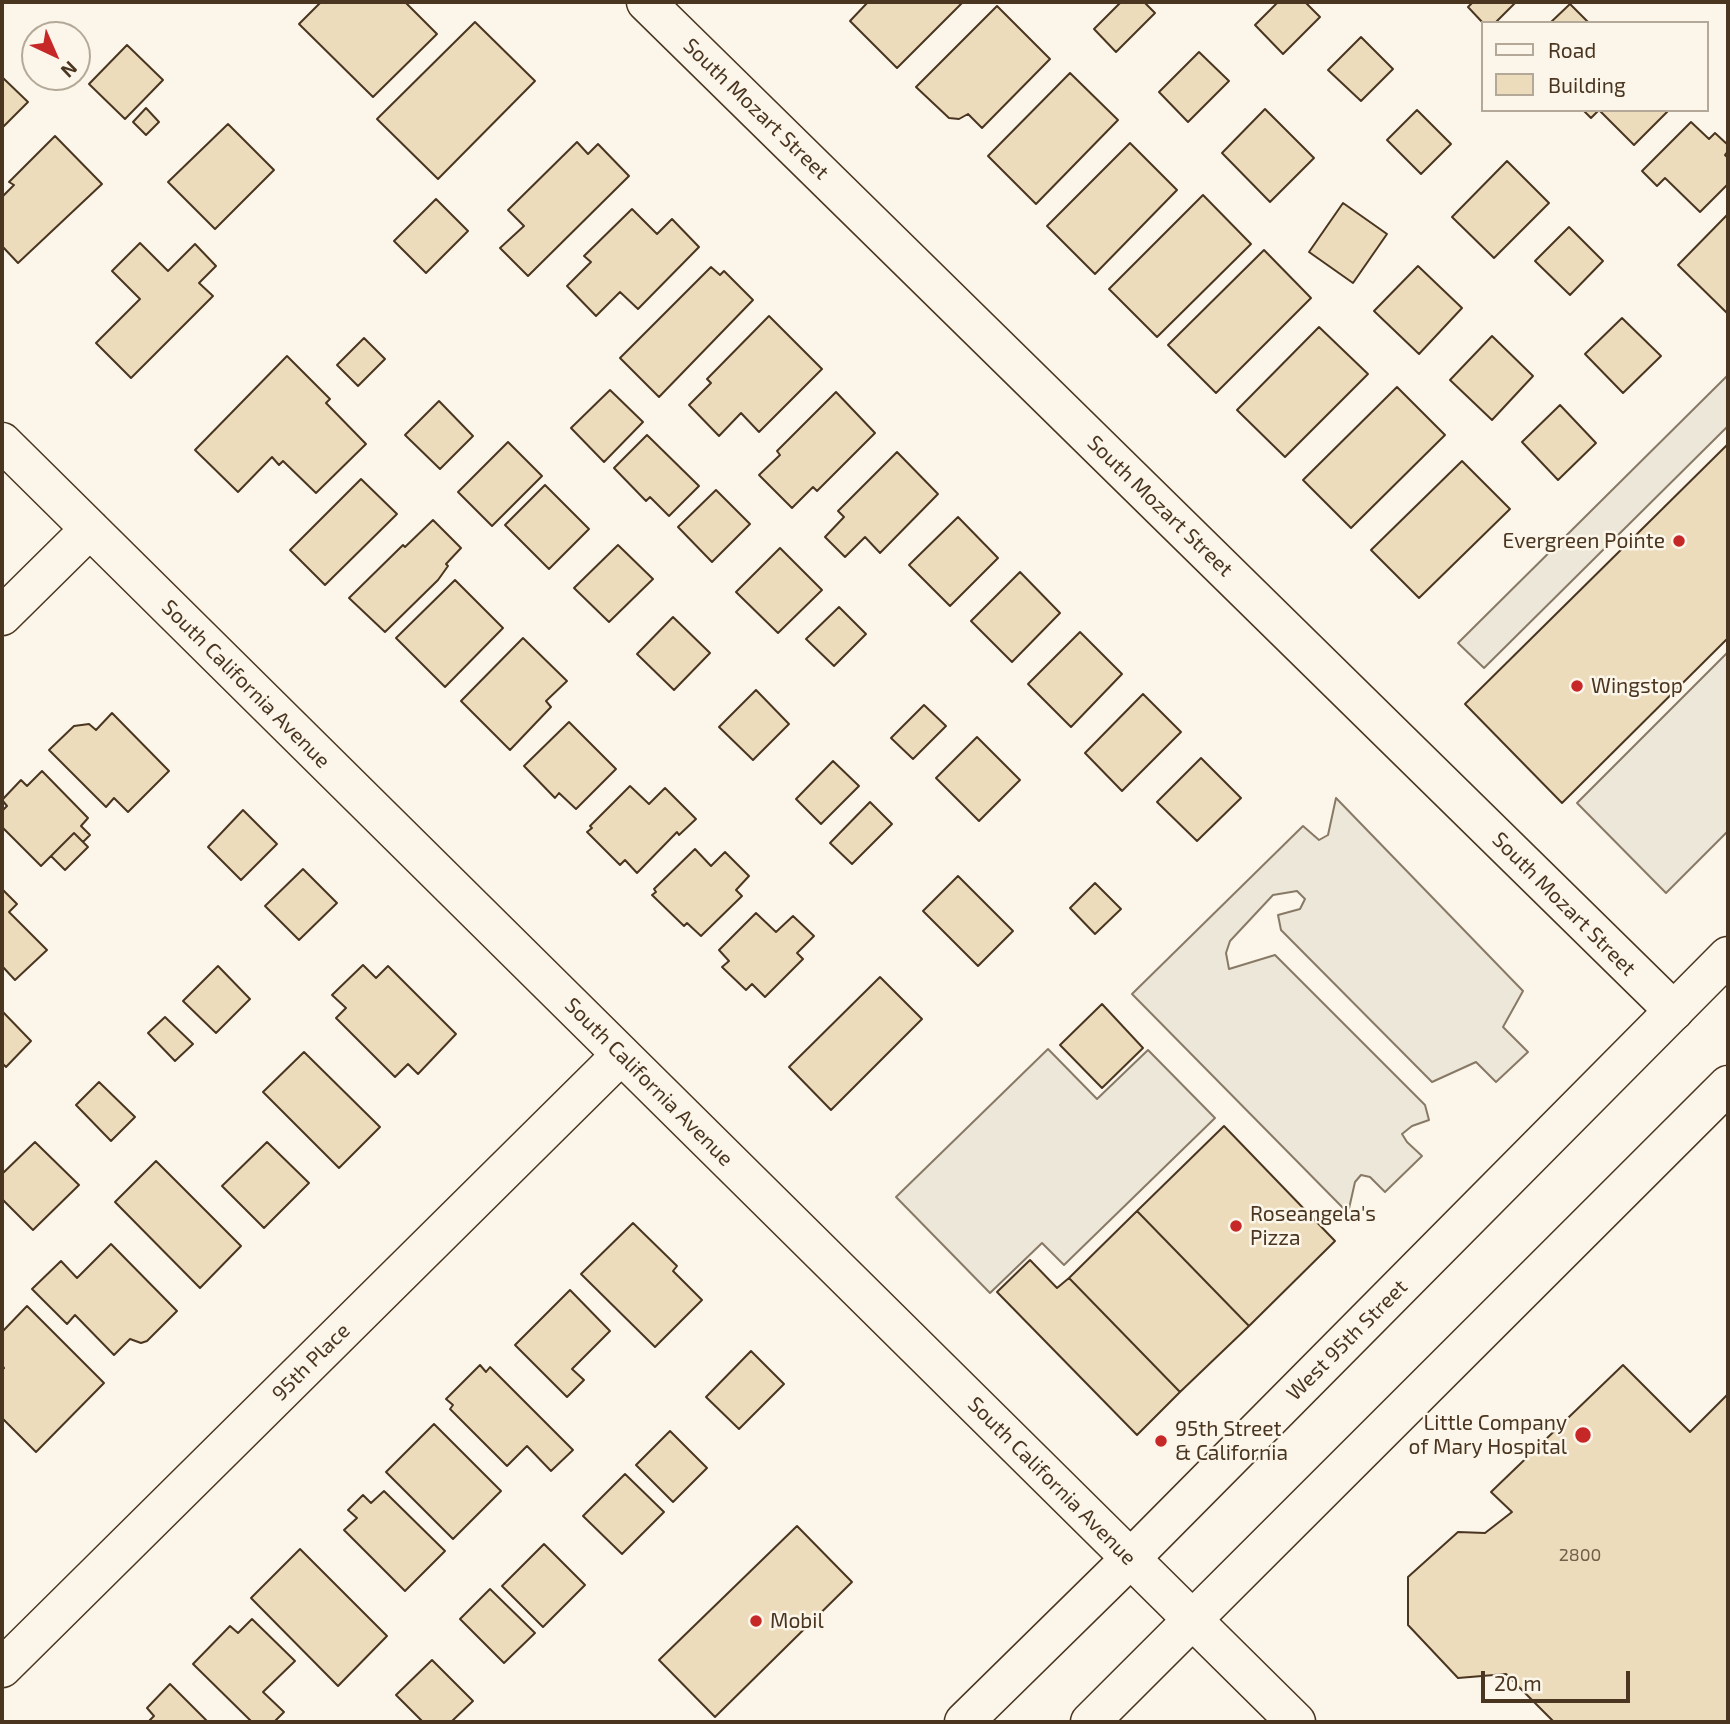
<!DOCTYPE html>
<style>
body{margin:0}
#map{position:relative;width:1730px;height:1724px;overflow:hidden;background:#fbf6e9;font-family:"Exo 2",sans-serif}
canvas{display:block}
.frame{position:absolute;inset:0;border:4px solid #4a3520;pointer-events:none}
.legend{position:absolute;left:1481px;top:21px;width:228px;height:91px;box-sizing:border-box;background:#fbf6e9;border:2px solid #b4a999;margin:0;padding:9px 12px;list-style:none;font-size:21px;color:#4a3520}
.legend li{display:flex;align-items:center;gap:14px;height:35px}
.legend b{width:35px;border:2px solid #b4a999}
.north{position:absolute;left:21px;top:21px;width:70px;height:70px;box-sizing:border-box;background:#fbf6e9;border:2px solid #b4a999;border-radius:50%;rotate:136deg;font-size:19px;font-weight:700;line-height:28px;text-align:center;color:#4a3520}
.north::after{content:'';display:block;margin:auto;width:24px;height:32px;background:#c62828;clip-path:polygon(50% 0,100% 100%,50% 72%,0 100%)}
.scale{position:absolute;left:1481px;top:1671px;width:149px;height:32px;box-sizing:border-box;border:4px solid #4a3520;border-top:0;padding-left:9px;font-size:21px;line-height:24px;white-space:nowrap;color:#4a3520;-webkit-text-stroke:5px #fbf6e9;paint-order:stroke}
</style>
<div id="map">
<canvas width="1730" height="1724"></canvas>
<div class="frame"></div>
<ul class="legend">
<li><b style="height:9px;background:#fbf6e9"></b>Road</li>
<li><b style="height:19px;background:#ecdcbc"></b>Building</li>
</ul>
<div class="north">N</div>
<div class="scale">20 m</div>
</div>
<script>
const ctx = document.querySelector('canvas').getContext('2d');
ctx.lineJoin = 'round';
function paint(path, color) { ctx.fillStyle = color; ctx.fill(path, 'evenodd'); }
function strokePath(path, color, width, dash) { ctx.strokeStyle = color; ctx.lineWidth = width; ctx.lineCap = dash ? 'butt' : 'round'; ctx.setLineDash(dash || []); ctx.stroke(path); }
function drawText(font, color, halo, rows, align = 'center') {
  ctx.font = font + ' "Exo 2",sans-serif'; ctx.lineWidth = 5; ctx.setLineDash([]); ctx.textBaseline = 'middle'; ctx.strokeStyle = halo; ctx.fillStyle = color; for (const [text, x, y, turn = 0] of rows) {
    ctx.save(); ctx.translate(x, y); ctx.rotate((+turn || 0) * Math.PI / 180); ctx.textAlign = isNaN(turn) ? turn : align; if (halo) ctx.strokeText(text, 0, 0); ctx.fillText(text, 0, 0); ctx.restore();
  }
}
const parking = new Path2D(`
 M1728,375V426L1484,668L1458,643Z
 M1728,652V831L1666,893L1577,803Z
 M1336,798L1523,991L1503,1027L1528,1052L1496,1082L1476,1062L1432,1082L1281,930L1278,915L1300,909L1305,899L1297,891L1273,895L1230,941L1226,953L1229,969L1275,955L1425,1105L1429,1120L1412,1126L1402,1134L1407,1142L1422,1156L1385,1192L1370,1177L1361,1175L1355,1182L1348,1213L1132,994L1303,826L1319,840L1328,835Z
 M1048,1049L1097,1099L1148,1050L1215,1118L1064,1265L1042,1243L990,1293L896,1197Z`);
paint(parking, '#ede7d9');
strokePath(parking, '#887966', 2);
const building = new Path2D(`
 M321,2H405L437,34L373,97L299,24Z
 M868,2H963L897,68L850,21Z
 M1121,2H1144L1155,13L1116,52L1094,29Z
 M1278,2H1305L1320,17L1283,54L1255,25Z
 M1473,2H1516L1495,23H1483L1468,7Z
 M1570,4L1589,23H1550Z
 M997,6L1050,59L982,128L968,114L959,119L949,118L916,87Z
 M475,22L535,81L438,179L377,119Z
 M1361,37L1393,69L1361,101L1328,70Z
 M127,45L163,80L125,119L89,84Z
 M1199,52L1229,81L1188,122L1159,92Z
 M1070,73L1118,120L1036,204L988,156Z
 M2,77L28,102L2,128Z
 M146,108L159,122L146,135L133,122Z
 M1265,109L1314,158L1270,202L1222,153Z
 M1417,110L1451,144L1421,174L1387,140Z
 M1583,110H1669L1634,145L1599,110L1591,118Z
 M1691,122L1709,139L1715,133L1728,145V151L1725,155L1728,158V184L1700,212L1665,178L1657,186L1642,171Z
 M228,124L274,170L215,229L168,182Z
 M55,136L102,184L18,263L2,246V197L14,185L9,182Z
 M577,142L588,154L598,144L629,176L528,276L500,248L524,226L508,210Z
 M1130,143L1177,190L1095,274L1047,226Z
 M1507,161L1549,203L1494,258L1452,217Z
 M1203,195L1251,244L1157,337L1109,289Z
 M436,199L468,231L426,273L394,241Z
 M1343,203L1387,234L1353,283L1309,252Z
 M632,209L657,234L672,219L699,247L638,309L620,292L596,316L567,286L591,262L584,256Z
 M1728,214V314L1678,265Z
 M1569,227L1603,261L1570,295L1535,261Z
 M140,243L168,271L195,244L216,266L199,283L213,296L131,378L96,343L140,299L112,271Z
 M1264,250L1311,298L1216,393L1168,345Z
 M1418,266L1462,308L1419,354L1374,311Z
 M711,267L720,275L724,271L753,300L659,397L620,358Z
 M769,316L822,369L759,432L741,413L719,436L689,405L711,383L707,379Z
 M1622,318L1661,356L1623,393L1585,354Z
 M1319,327L1368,374L1285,457L1237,410Z
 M1492,336L1533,376L1492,420L1450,380Z
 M364,338L385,359L358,386L337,365Z
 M287,356L330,399L326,403L366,444L316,493L283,461L279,465L272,457L238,492L195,450Z
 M1397,387L1445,435L1351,528L1303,480Z
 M610,390L643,422L604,462L571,428Z
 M836,392L875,433L817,491L813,487L792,508L759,475L780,455L777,451Z
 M439,401L473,436L440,469L405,435Z
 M1560,405L1596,443L1558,480L1522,442Z
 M647,435L699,486L669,516L650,497L646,501L614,468Z
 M508,442L542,476L492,526L458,492Z
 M1728,444V638L1562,803L1465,704Z
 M897,452L938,494L880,553L865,537L845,557L825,537L844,517L838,511Z
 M1462,461L1510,509L1419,598L1371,550Z
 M361,479L397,514L325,585L290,550Z
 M545,485L589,529L549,569L505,525Z
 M716,490L750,524L712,562L678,527Z
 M958,517L998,558L950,606L909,565Z
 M433,520L461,548L446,564L448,566L438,580L385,632L349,598L403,545L405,547Z
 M618,545L653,579L609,622L574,588Z
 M780,548L822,590L778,633L736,592Z
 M1020,572L1060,613L1012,662L971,621Z
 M455,580L503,628L445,687L396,638Z
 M839,607L866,634L834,666L806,639Z
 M673,617L710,653L674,690L637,654Z
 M1080,632L1122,674L1071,727L1028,684Z
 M523,638L567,681L546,701L551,707L510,750L461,701Z
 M756,690L789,724L753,760L719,727Z
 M1143,694L1181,732L1122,791L1085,753Z
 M924,705L946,726L913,759L891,738Z
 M112,713L169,771L128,812L114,798L106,807L49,750L74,726L89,724L96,730Z
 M569,722L616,769L576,809L559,793L555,798L524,766Z
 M977,737L1020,780L979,821L936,778Z
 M1201,758L1241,798L1197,841L1157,802Z
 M833,761L859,786L821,824L796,799Z
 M42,771L88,818L81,826L90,835L83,842L74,833L41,866L2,827V811L7,806L2,800L21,780L27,786Z
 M630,786L649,804L665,788L696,819L679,835L677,832L637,873L625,860L620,865L587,832L592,828L590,826Z
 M870,802L892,824L852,864L830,843Z
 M243,810L277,844L241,880L208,847Z
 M74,833L88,847L65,870L51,856Z
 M695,849L711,866L725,852L749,876L736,890L742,896L701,936L687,923L684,926L652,895L656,892L654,889Z
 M303,869L337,903L299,940L265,906Z
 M958,876L1013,931L978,966L923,911Z
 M1095,883L1121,909L1095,934L1070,908Z
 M2,889L17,904L9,912L47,950L15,980L2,966Z
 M756,913L776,932L793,916L814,936L797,953L803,959L765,997L752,984L746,990L722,967L729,961L719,950Z
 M363,965L376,978L388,966L456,1034L418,1074L408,1064L395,1077L336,1018L346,1008L332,995Z
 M218,966L250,999L216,1033L183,1001Z
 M880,977L922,1019L831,1110L789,1067Z
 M1102,1004L1143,1048L1102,1088L1060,1045Z
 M2,1011L31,1041L6,1067L2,1063Z
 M165,1017L193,1044L175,1061L148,1033Z
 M304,1052L380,1127L339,1168L263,1092Z
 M99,1082L135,1117L111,1141L76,1105Z
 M1224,1126L1335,1241L1249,1326L1137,1211Z
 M35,1142L79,1185L33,1230L2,1199V1174Z
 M267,1142L309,1183L264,1228L222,1186Z
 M156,1161L241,1246L200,1288L115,1202Z
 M1137,1211L1249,1326L1180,1392L1069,1278Z
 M633,1223L677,1266L673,1271L702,1300L655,1347L581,1274Z
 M111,1244L177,1311L147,1341L141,1343L130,1339L114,1355L75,1315L67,1324L32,1289L61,1261L77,1278Z
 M1030,1260L1057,1288L1069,1278L1180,1392L1137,1435L997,1292Z
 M570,1290L610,1331L572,1369L584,1380L567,1397L515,1345Z
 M27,1306L104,1383L36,1452L2,1418V1370L4,1368L2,1365V1332Z
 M751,1351L784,1384L739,1429L706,1397Z
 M480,1365L486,1372L490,1367L573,1450L551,1471L527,1446L507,1466L450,1409L453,1405L446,1399Z
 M1623,1365L1690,1432L1728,1394V1722H1554L1506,1674L1458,1678L1408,1625V1577L1458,1532L1485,1533L1512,1512L1491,1492Z
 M434,1424L501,1491L453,1539L386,1472Z
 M670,1431L707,1468L673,1502L636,1465Z
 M625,1474L664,1512L622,1554L583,1516Z
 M384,1491L445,1551L405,1591L344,1530L357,1518L348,1510L363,1495L371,1503Z
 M797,1526L852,1582L715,1717L659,1660Z
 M544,1544L585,1585L543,1627L502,1586Z
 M300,1549L387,1636L338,1686L251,1598Z
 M490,1589L535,1633L504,1663L460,1619Z
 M252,1619L295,1661L263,1692L284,1712L274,1722H252L193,1664L230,1626L238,1633Z
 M432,1660L473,1701L451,1722H423L396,1695Z
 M170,1684L208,1722H148L154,1716L147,1708Z`);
paint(building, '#ecdcbc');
strokePath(building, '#4a3520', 2);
const street = new Path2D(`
 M646,2L1674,1011
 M2,442L1296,1722
 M2,616L90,529
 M2,1668L621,1055`);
const primary = new Path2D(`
 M964,1722L1131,1558L1728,956
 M1090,1722L1728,1085`);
strokePath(street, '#4a3520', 41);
strokePath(primary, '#4a3520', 41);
strokePath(street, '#fbf6e9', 38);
strokePath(primary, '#fbf6e9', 38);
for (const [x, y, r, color] of [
 [1679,541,7,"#c62828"],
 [1577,686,7,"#c62828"],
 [1236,1226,7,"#c62828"],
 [1583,1435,9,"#c62828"],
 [1161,1441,7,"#c62828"],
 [756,1621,7,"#c62828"]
]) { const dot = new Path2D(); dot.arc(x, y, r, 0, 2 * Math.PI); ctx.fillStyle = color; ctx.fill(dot); strokePath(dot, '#fbf6e9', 2.5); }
drawText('18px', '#725f47', null, [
 ["2800",1580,1555]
]);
drawText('21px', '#4a3520', '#fbf6e9', [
 ["South Mozart Street",756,109,44],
 ["South Mozart Street",1160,506,44],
 ["South California Avenue",246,684,45],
 ["South Mozart Street",1564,904,45],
 ["South California Avenue",649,1082,45],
 ["West 95th Street",1347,1340,-45],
 ["95th Place",311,1362,-45],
 ["South California Avenue",1052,1481,45]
]);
drawText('21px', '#4a3520', '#fbf6e9', [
 ["Evergreen Pointe",1665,541,"right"],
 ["Wingstop",1591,686],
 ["Roseangela's",1250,1214],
 ["Pizza",1250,1238],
 ["Little Company",1567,1423,"right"],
 ["of Mary Hospital",1567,1447,"right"],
 ["95th Street",1175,1429],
 ["& California",1175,1453],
 ["Mobil",770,1621]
], 'left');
</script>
